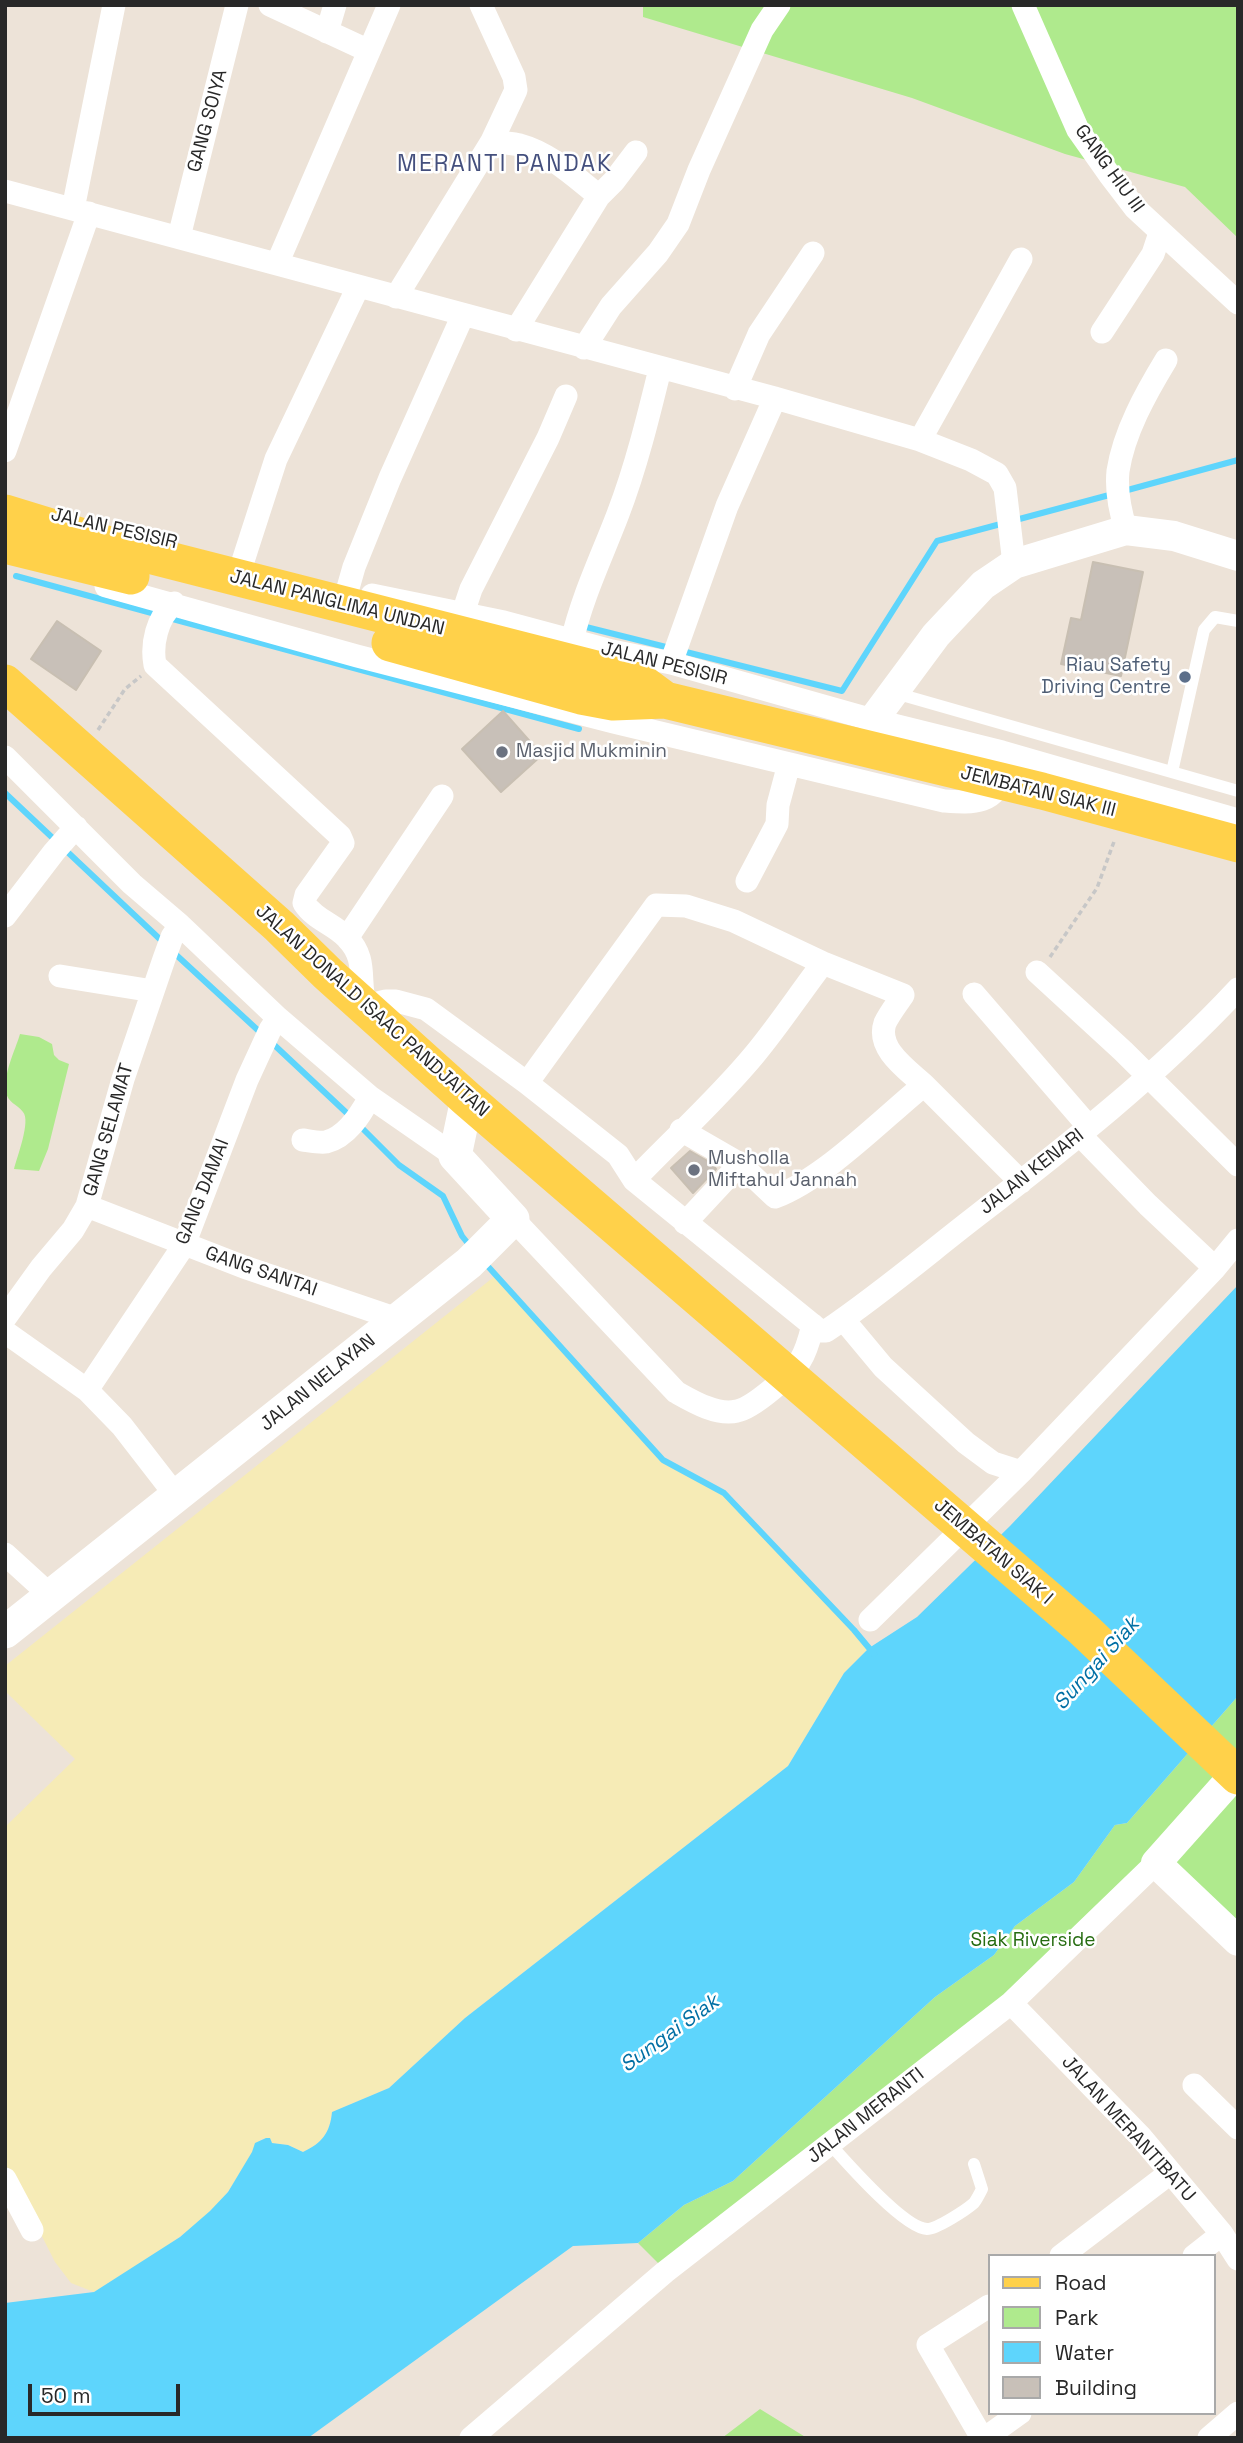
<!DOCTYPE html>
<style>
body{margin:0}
#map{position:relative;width:1243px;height:2443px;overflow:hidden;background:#ede3d8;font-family:"Space Grotesk",sans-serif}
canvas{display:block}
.frame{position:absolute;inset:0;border:7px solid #282828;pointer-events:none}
.legend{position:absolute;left:988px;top:2254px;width:228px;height:161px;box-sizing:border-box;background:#fff;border:2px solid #a9a9a9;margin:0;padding:9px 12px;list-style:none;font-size:21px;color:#282828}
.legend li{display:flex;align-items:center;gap:14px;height:35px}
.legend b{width:35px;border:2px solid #a9a9a9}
.scale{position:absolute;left:28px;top:2384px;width:152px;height:32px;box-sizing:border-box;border:4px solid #282828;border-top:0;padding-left:9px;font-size:21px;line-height:24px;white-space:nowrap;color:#282828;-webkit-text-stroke:5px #fff;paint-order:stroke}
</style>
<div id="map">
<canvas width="1243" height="2443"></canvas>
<div class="frame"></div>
<ul class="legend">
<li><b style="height:9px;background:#ffd14a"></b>Road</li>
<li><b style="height:19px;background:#afea8d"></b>Park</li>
<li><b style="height:19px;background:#5ed5fc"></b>Water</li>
<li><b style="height:19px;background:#c8c0b8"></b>Building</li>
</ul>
<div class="scale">50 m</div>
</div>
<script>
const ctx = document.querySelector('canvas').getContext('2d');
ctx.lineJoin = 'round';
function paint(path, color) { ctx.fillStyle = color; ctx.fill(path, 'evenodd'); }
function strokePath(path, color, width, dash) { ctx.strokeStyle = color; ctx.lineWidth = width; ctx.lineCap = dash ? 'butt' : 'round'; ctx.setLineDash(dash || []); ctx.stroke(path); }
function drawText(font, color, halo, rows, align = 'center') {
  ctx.font = font + ' "Space Grotesk",sans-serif'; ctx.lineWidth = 5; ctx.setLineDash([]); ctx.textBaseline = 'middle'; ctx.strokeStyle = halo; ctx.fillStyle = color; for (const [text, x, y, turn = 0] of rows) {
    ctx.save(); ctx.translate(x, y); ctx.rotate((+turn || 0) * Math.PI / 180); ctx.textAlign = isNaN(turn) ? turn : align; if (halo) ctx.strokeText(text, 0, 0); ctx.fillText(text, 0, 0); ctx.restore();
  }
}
paint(new Path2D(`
 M643,5H1238V238L1185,187L1065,154L912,98L643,17Z
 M20,1034L39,1037L52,1044L54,1055L59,1060L69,1064L48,1149L39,1171L14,1169C17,1157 31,1121 23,1112C17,1104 8,1103 6,1092C3,1074 15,1051 20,1034Z
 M1238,1696V1758L1150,1856L1007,1997L663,2268L638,2243L684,2205L733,2181L935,1997L994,1955L1015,1926L1074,1882L1115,1825L1127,1823Z
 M1238,1791V1924L1174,1863Z
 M760,2409L807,2438H722Z`), '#afea8d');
paint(new Path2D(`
 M495,1276L663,1460L724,1493L869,1648L844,1673L788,1766L465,2018L389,2088L332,2112C330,2133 322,2143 303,2152L288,2145L272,2143L270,2138L261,2139C249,2157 239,2178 226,2194C190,2237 140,2263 94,2292L71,2283L55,2262L5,2163V1827L75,1759L5,1691V1666Z`), '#f6ebb6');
paint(new Path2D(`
 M1238,1285V1696L1127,1823L1115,1825L1074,1882L1015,1926L994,1955L935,1997L733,2181L684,2205L638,2243L573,2246L308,2438H5V2303L94,2292L180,2237L210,2211L228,2192L252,2152L255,2143L266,2138H270L272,2143L288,2145L303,2152C322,2143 330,2133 332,2112L389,2088L465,2018L788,1766L844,1673L869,1648L917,1617L1010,1526Z`), '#5ed5fc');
strokePath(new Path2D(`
 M1124,491L1238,460
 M16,576L159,615
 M169,618L579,729
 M586,627L842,691L937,541L1113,494
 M5,793L164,943
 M172,951L262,1034
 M270,1041L351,1117
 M359,1125L399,1165L443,1196L462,1236L470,1246
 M484,1262L663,1460L724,1493L854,1630L874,1654`), '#5ed5fc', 6);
const building = new Path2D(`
 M1093,562L1143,572L1121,676L1061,664L1071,618L1081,620Z
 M57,621L101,651L76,690L31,659Z
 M503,711L542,755L501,792L462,749Z
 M690,1151L711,1163L716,1169L693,1193L671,1168Z`);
paint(building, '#c8c0b8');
strokePath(building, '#c8bfb2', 2);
strokePath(new Path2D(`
 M98,730L125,689L141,676
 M1050,957L1097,888L1115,839`), '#c7c7c7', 3.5, [5, 3.5]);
strokePath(new Path2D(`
 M895,693L1238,791
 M1172,772L1204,630L1215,617L1238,621
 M830,2144C847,2163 904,2228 927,2229C937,2229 966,2210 974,2203C977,2199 980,2193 982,2189L974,2164`), '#fff', 12);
strokePath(new Path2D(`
 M270,5L369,51
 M1023,5L1078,130L1109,174L1135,208L1238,303
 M327,32L335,5
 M492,141C501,143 511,143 520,145C550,153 575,177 599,196L516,330
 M5,191L775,398L920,440L971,460L997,474L1005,488L1014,564
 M599,196L614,181L636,152
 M73,209L114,5
 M179,237L237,5
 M277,264L389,5
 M396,297L492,141L516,90L514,77L481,5
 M1102,332L1153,254L1160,233
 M584,348L611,306L658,253L678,224L699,170L762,30L779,5
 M735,389L759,334L813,253
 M920,440L1021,259
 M5,451L89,213
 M1126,530C1120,511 1116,491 1118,471C1124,432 1146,393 1166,360
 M243,561L276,459L358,287
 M106,586L357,656L614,722L944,801C973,803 997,805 1004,771
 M348,588L354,567L390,478L463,315
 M372,595L504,622L612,651L671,663L873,720L1002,752L1238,820
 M174,603C157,618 151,644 155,665L340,836L343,843L306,895L304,903C315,920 334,924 347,938C369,960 357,983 366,1006L386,1001H396L426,1009L527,1083L618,1155L634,1180L820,1331H826C878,1296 925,1256 974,1218C1066,1147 1158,1075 1238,989
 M463,613L471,589L548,438L566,396
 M572,641C582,597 602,556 618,514C636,467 648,418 660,369
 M671,663L727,506L775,398
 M5,757L132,884L180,925L278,1018L370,1097L455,1156
 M747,881L777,824L778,805L789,764
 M5,916L54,852L76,827
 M347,938L442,796
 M1037,972L1123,1051L1238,1165
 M60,976L153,991
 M974,994L1089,1127
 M527,1083L656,905L686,906L734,921L823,963L903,995C897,1004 889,1014 885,1023C876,1049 908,1070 924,1085
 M681,1130L740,1164L775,1197C825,1178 881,1120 924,1085L1021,1182
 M1080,1135L1148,1205L1215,1268
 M303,1140C310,1141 320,1143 326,1142C347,1137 361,1114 370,1097
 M634,1180C674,1138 718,1099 755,1054C779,1025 800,993 823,963
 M87,1206L244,1267L397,1319
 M513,1219L676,1392C692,1401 717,1416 737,1411C753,1408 791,1375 800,1361C807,1350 810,1337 813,1325
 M685,1223L740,1164
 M5,1318L41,1268L73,1230L87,1206L123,1079L164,959L172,937L180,925
 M843,1319L883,1367L966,1443L993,1463L1021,1472L1215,1268L1238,1240
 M5,1332L87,1390L122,1426L177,1497
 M87,1390L184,1245L247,1080L270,1030L278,1018
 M5,1554L50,1595
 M870,1620L1021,1472
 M1011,2003L1140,2136L1222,2234L1238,2259
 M1194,2085L1238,2128
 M5,2179L32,2230
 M1061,2256L1170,2173
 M1194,2256L1222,2234
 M471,2438L665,2272L1011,2003L1156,1863
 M982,2438L928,2345L989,2306
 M985,2438L1020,2413
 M1209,2438L1238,2413`), '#fff', 23);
strokePath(new Path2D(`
 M873,720L936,635L983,585L1014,564L1126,530L1174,536L1238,556
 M1238,1771L1156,1863L1238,1941`), '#fff', 30);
strokePath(new Path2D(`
 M5,1632L469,1263L513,1219L455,1156L467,1099`), '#fff', 33);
strokePath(new Path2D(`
 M5,513L106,544L623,676L642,683L665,700L1042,791L1238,844
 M5,545L131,576
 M390,643L581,696L613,702L665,700
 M5,683L279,926L328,974L467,1099L1083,1629L1238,1776`), '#ffd14a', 37);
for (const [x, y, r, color] of [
 [1185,677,7,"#5c6f8a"],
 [502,752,7,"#6b7280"],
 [694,1170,7,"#6b7280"]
]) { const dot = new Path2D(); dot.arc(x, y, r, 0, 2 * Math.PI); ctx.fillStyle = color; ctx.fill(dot); strokePath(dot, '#fff', 2.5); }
drawText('19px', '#282828', '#fff', [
 ["GANG SOIYA",208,121,-75],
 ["GANG HIU III",1109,169,54],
 ["JALAN PESISIR",114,529,13],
 ["JALAN PANGLIMA UNDAN",337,603,14],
 ["JALAN PESISIR",664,664,14],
 ["JEMBATAN SIAK III",1038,792,14],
 ["JALAN DONALD ISAAC PANDJAITAN",372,1011,42],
 ["GANG SELAMAT",109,1130,-74],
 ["JALAN KENARI",1032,1172,-38],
 ["GANG DAMAI",203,1192,-68],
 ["GANG SANTAI",261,1272,19],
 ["JALAN NELAYAN",318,1383,-39],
 ["JEMBATAN SIAK I",993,1552,41],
 ["JALAN MERANTI",866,2116,-38],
 ["JALAN MERANTIBATU",1128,2129,48]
]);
drawText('19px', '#4e5e75', '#fff', [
 ["Riau Safety",1171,666],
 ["Driving Centre",1171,688]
], 'right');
drawText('19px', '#5b616d', '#fff', [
 ["Masjid Mukminin",516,752],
 ["Musholla",708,1159],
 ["Miftahul Jannah",708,1181]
], 'left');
drawText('19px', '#266c11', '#fff', [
 ["Siak Riverside",1033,1941]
]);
drawText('italic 21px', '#006fa4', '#fff', [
 ["Sungai Siak",1097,1664,-48],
 ["Sungai Siak",670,2034,-36]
]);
ctx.letterSpacing = '2px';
drawText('23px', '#444f7d', '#fff', [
 ["MERANTI PANDAK",505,165]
]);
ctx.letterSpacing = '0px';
</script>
